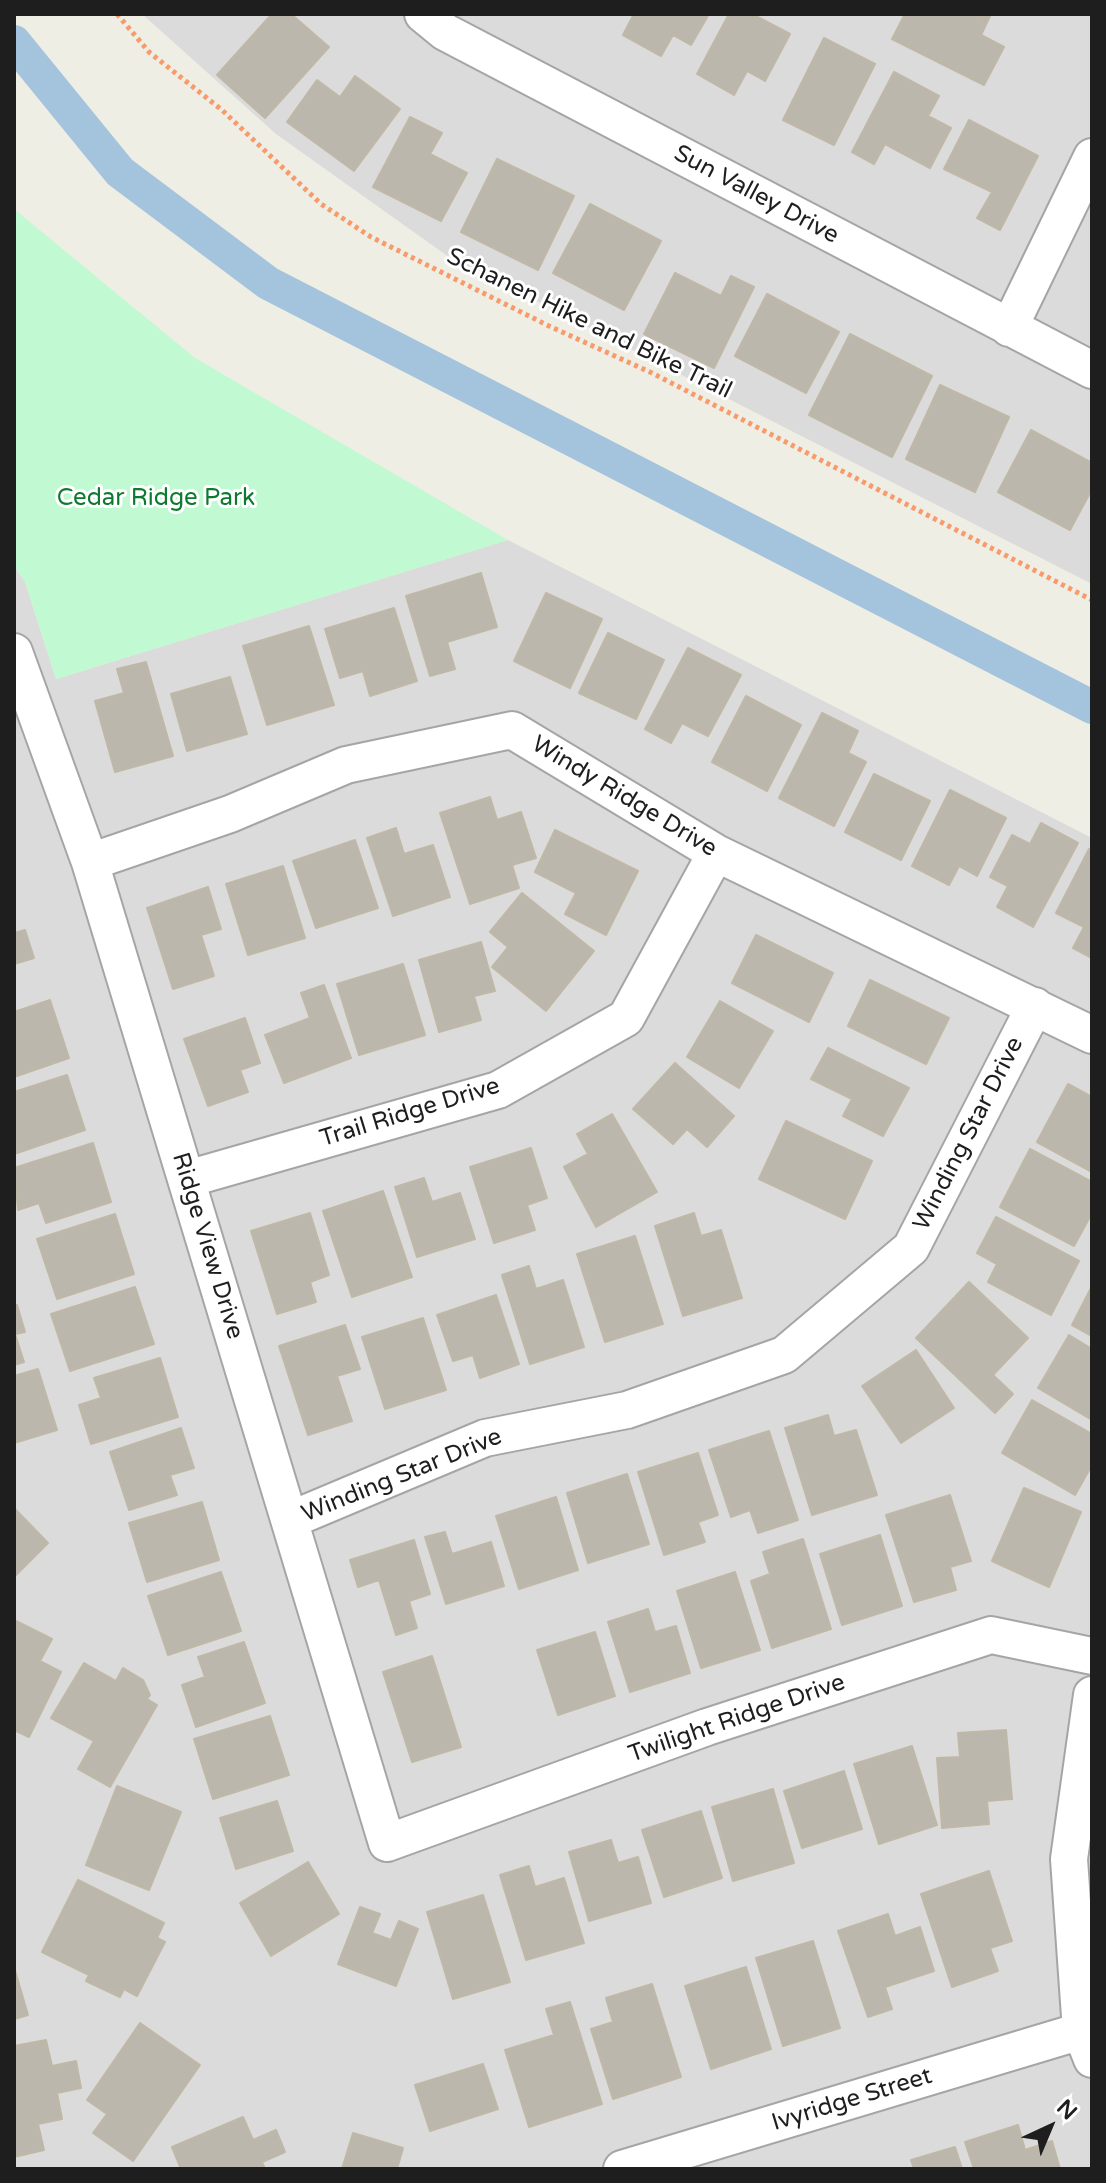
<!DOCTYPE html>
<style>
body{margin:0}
#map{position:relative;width:1106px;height:2183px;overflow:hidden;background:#efeee4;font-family:"Varela Round",sans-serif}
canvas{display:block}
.frame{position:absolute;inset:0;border:16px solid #1e1e1e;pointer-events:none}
.north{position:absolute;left:1010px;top:2087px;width:80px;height:80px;-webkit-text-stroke:6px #fff;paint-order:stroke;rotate:44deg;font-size:22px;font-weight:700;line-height:32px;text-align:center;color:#1e1e1e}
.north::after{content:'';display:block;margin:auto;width:28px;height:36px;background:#1e1e1e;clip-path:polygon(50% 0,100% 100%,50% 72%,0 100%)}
</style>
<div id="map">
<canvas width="1106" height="2183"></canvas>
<div class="frame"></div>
<div class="north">N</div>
</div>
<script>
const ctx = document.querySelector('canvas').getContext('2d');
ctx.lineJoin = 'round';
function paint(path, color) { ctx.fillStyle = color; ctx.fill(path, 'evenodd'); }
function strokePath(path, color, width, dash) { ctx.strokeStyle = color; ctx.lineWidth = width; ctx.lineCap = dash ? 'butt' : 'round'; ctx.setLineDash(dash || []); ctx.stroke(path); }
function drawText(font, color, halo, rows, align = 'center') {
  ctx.font = font + ' "Varela Round",sans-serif'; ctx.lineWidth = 6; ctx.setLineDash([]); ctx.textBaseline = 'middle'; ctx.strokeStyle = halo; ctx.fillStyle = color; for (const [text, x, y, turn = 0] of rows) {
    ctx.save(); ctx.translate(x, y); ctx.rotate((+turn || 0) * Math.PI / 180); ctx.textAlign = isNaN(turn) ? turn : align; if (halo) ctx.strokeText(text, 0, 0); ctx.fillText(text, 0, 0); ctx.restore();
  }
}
paint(new Path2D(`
 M142,14H1092V584L446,255L276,134Z
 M508,540L1092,838V2169H14V566L25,582L56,679Z`), '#dcdbdb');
paint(new Path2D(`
 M14,209L195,358L508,540L56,679L25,582L14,566Z`), '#c1f9d2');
strokePath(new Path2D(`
 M14,42L120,172L268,283L1092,707`), '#a4c3dc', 34);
const building = new Path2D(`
 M272,14H291L329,47L265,118L217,75Z
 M634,14H709L691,45L673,35L661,56L623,35Z
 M729,14H752L790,34L765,81L747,71L734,95L697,74Z
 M905,14L990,16L981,35L1004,47L984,85L892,39Z
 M824,38L875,64L834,145L783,120Z
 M894,72L939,96L928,116L951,128L930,168L885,144L874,164L852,152Z
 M355,76L400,109L354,171L287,122L317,80L340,97Z
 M410,117L442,133L430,154L467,173L441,221L373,187Z
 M969,120L1038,156L1000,230L977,218L992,192L944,169Z
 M497,159L574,196L538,270L461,232Z
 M590,204L661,241L624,310L553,273Z
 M675,273L721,296L731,276L754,287L714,368L644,334Z
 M767,294L839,332L806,393L735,356Z
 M850,334L932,376L892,457L809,415Z
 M940,385L1009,417L975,492L906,459Z
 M1031,430L1092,463V489L1070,530L998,492Z
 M481,573L497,627L447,642L455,669L430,676L406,596Z
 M546,593L602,619L570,688L514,661Z
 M394,608L417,681L370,696L363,671L340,678L325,629Z
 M309,626L334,705L267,725L243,646Z
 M608,633L664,660L636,719L579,693Z
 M688,648L741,675L708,736L682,723L671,743L645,729Z
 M146,662L173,756L115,772L95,701L124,693L117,669Z
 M230,677L247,734L187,751L171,694Z
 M746,696L801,725L767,791L712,762Z
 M822,713L858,731L848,753L866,762L834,826L779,798Z
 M874,774L930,801L901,860L845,832Z
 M950,790L1006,818L977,876L959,866L949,885L912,866Z
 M490,797L497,820L521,812L536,858L512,865L519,888L470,904L440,813Z
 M1041,823L1078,843L1033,927L997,907L1008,886L990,877L1012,835L1030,844Z
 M396,828L404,854L433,845L450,897L393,916L367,838Z
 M555,830L638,871L606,935L565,914L576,893L535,872Z
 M355,840L378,908L316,928L293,861Z
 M1089,849L1092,851V958L1073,948L1084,927L1056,913Z
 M283,866L305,938L248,955L226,884Z
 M208,887L221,929L201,935L214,976L173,989L147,908Z
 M522,893L594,951L546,1011L492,967L508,947L490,932Z
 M25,930L34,958L14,964V933Z
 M756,935L833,973L809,1022L732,983Z
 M481,942L495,991L474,996L481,1020L439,1032L419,960Z
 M403,964L425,1035L359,1055L337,984Z
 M870,980L949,1018L926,1064L848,1026Z
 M324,985L351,1058L284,1083L265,1035L310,1018L301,993Z
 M50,1000L69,1058L14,1077V1012Z
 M720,1001L773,1031L739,1088L687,1057Z
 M245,1018L260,1063L240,1070L248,1092L208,1106L184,1039Z
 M828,1048L909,1088L883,1136L843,1116L852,1099L811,1079Z
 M675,1063L734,1116L707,1147L687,1129L673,1144L633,1109Z
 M67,1075L85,1130L14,1154V1092Z
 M1068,1084L1092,1097V1172L1037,1142Z
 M612,1114L657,1192L596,1227L564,1167L588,1154L577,1134Z
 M786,1121L872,1161L845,1219L759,1179Z
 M93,1143L111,1202L46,1223L39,1203L18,1210L14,1168Z
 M531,1148L547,1198L527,1205L535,1230L494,1243L470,1167Z
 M1030,1149L1092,1182V1213L1074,1246L1000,1207Z
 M424,1178L432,1202L460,1193L475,1239L417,1257L395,1187Z
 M383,1191L412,1277L352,1297L323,1211Z
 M310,1213L329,1275L310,1282L316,1302L277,1314L251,1231Z
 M694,1213L701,1236L721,1230L742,1298L683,1316L655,1226Z
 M115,1214L134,1274L57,1299L37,1239Z
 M996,1217L1079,1261L1051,1315L988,1282L997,1264L977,1253Z
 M635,1236L663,1324L605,1342L577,1254Z
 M529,1266L536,1289L563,1280L584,1347L530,1364L502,1275Z
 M969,1282L1028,1338L993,1375L1013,1394L995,1413L916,1338Z
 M1092,1286V1336L1072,1325Z
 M135,1287L154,1344L70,1371L51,1314Z
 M496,1295L519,1364L480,1378L473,1355L453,1361L437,1315Z
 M17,1305L25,1332L15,1334L24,1362L14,1365V1306Z
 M423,1318L446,1390L385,1409L362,1337Z
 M345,1325L360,1369L337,1376L352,1421L308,1435L279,1346Z
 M1069,1335L1092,1349V1420L1038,1388Z
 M916,1350L954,1408L901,1443L862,1386Z
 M160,1358L178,1417L91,1444L79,1405L101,1398L94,1378Z
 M38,1369L57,1430L14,1443V1376Z
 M1032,1400L1092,1434V1465L1075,1495L1002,1453Z
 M828,1415L834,1436L856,1430L877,1495L812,1515L785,1428Z
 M181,1428L194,1468L170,1475L177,1495L129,1510L110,1452Z
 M769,1431L798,1520L758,1533L750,1510L731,1517L709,1450Z
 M698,1453L718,1515L698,1522L705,1542L664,1555L638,1472Z
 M627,1474L649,1544L588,1563L567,1493Z
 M1024,1488L1081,1512L1049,1587L992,1561Z
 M950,1495L971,1561L950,1567L956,1590L914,1602L886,1515Z
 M556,1497L578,1570L519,1589L496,1516Z
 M202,1502L219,1560L147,1582L129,1523Z
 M14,1508L48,1543L14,1577Z
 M445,1532L452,1554L491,1542L504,1586L446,1604L425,1537Z
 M880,1535L902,1606L842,1625L820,1554Z
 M803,1539L831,1629L772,1648L751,1581L770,1574L763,1552Z
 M414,1540L430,1594L409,1601L417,1628L396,1635L379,1580L358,1587L350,1560Z
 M221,1572L241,1631L168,1655L148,1596Z
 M735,1572L760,1650L701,1668L677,1591Z
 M648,1609L655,1632L676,1626L690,1673L630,1692L608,1622Z
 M14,1620L52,1639L40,1661L61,1672L29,1737L14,1730Z
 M595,1632L615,1696L558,1715L537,1650Z
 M244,1642L265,1703L196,1727L182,1685L205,1677L198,1657Z
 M432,1656L461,1747L412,1762L383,1672Z
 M84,1663L116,1681L123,1668L143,1680L150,1695L147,1699L157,1705L110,1787L78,1769L94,1741L51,1718Z
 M270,1716L289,1775L213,1799L194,1739Z
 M1006,1730L1012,1799L987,1801L989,1824L942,1828L937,1758L960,1757L958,1733Z
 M912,1746L937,1825L879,1844L854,1764Z
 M844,1771L862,1829L802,1848L784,1791Z
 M117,1786L181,1812L149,1890L86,1865Z
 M773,1789L794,1863L733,1881L712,1807Z
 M277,1801L293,1851L236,1869L220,1818Z
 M701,1811L722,1878L664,1897L642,1830Z
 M611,1840L618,1863L638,1857L651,1903L589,1921L569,1852Z
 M308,1862L339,1914L271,1956L240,1903Z
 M529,1866L535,1887L564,1878L584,1943L526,1960L500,1875Z
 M989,1871L1012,1941L990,1948L998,1971L952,1987L921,1894Z
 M78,1880L164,1923L157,1938L165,1942L137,1996L124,1989L120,1997L86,1981L89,1975L42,1952Z
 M483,1895L510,1982L453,1999L427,1912Z
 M360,1907L380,1914L372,1933L391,1940L399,1921L418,1929L396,1986L338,1964Z
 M888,1914L895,1936L920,1927L934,1971L885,1987L892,2009L868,2017L838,1931Z
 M813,1941L840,2028L783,2046L756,1958Z
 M14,1967L28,2015L14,2019Z
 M746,1967L771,2049L711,2069L685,1986Z
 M652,1984L681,2077L613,2099L591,2029L613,2022L606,1998Z
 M570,2002L602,2104L529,2127L505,2050L554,2035L546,2009Z
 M140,2023L200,2065L133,2161L93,2133L107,2114L87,2100Z
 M46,2040L52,2066L76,2061L81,2088L57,2093L62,2119L38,2124L44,2150L14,2157V2046Z
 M483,2064L498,2109L430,2131L415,2085Z
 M243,2117L253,2140L276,2130L285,2152L262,2162L265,2169H181L172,2147Z
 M1018,2125L1025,2150L1052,2141L1060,2169H974L965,2142Z
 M353,2133L403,2148L397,2169H342Z
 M955,2147L962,2169H914L911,2160Z`);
paint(building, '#bbb7ad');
strokePath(building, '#c0b8a6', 2);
const minor = new Path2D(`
 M423,14L445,32L1092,370
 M1009,328L1092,157
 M14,652L90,862L387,1843L707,1727L991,1635L1092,1656
 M90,862L230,814L346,765L512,730L716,853L1092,1035
 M187,1179L498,1090L626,1018L716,853
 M290,1520L485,1438L627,1410L784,1355L911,1248L1035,1006
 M1092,1695L1069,1859L1081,2031L1092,2059
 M622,2169L1081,2031`);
strokePath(minor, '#a5a5a5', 40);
strokePath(new Path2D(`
 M117,14L149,52L222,110L321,204L371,237L549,326L652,373L1092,600`), '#f89a6b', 5, [4, 4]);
strokePath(minor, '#fff', 36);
drawText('24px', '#1e1e1e', '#fff', [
 ["Sun Valley Drive",756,195,28],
 ["Schanen Hike and Bike Trail",589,324,26],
 ["Windy Ridge Drive",624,797,31],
 ["Trail Ridge Drive",410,1113,-17],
 ["Winding Star Drive",969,1134,-63],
 ["Ridge View Drive",207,1246,73],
 ["Winding Star Drive",402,1476,-22],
 ["Twilight Ridge Drive",737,1719,-19],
 ["Ivyridge Street",852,2100,-17]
]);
drawText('24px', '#0c7b2f', '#fff', [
 ["Cedar Ridge Park",156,499]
]);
</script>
